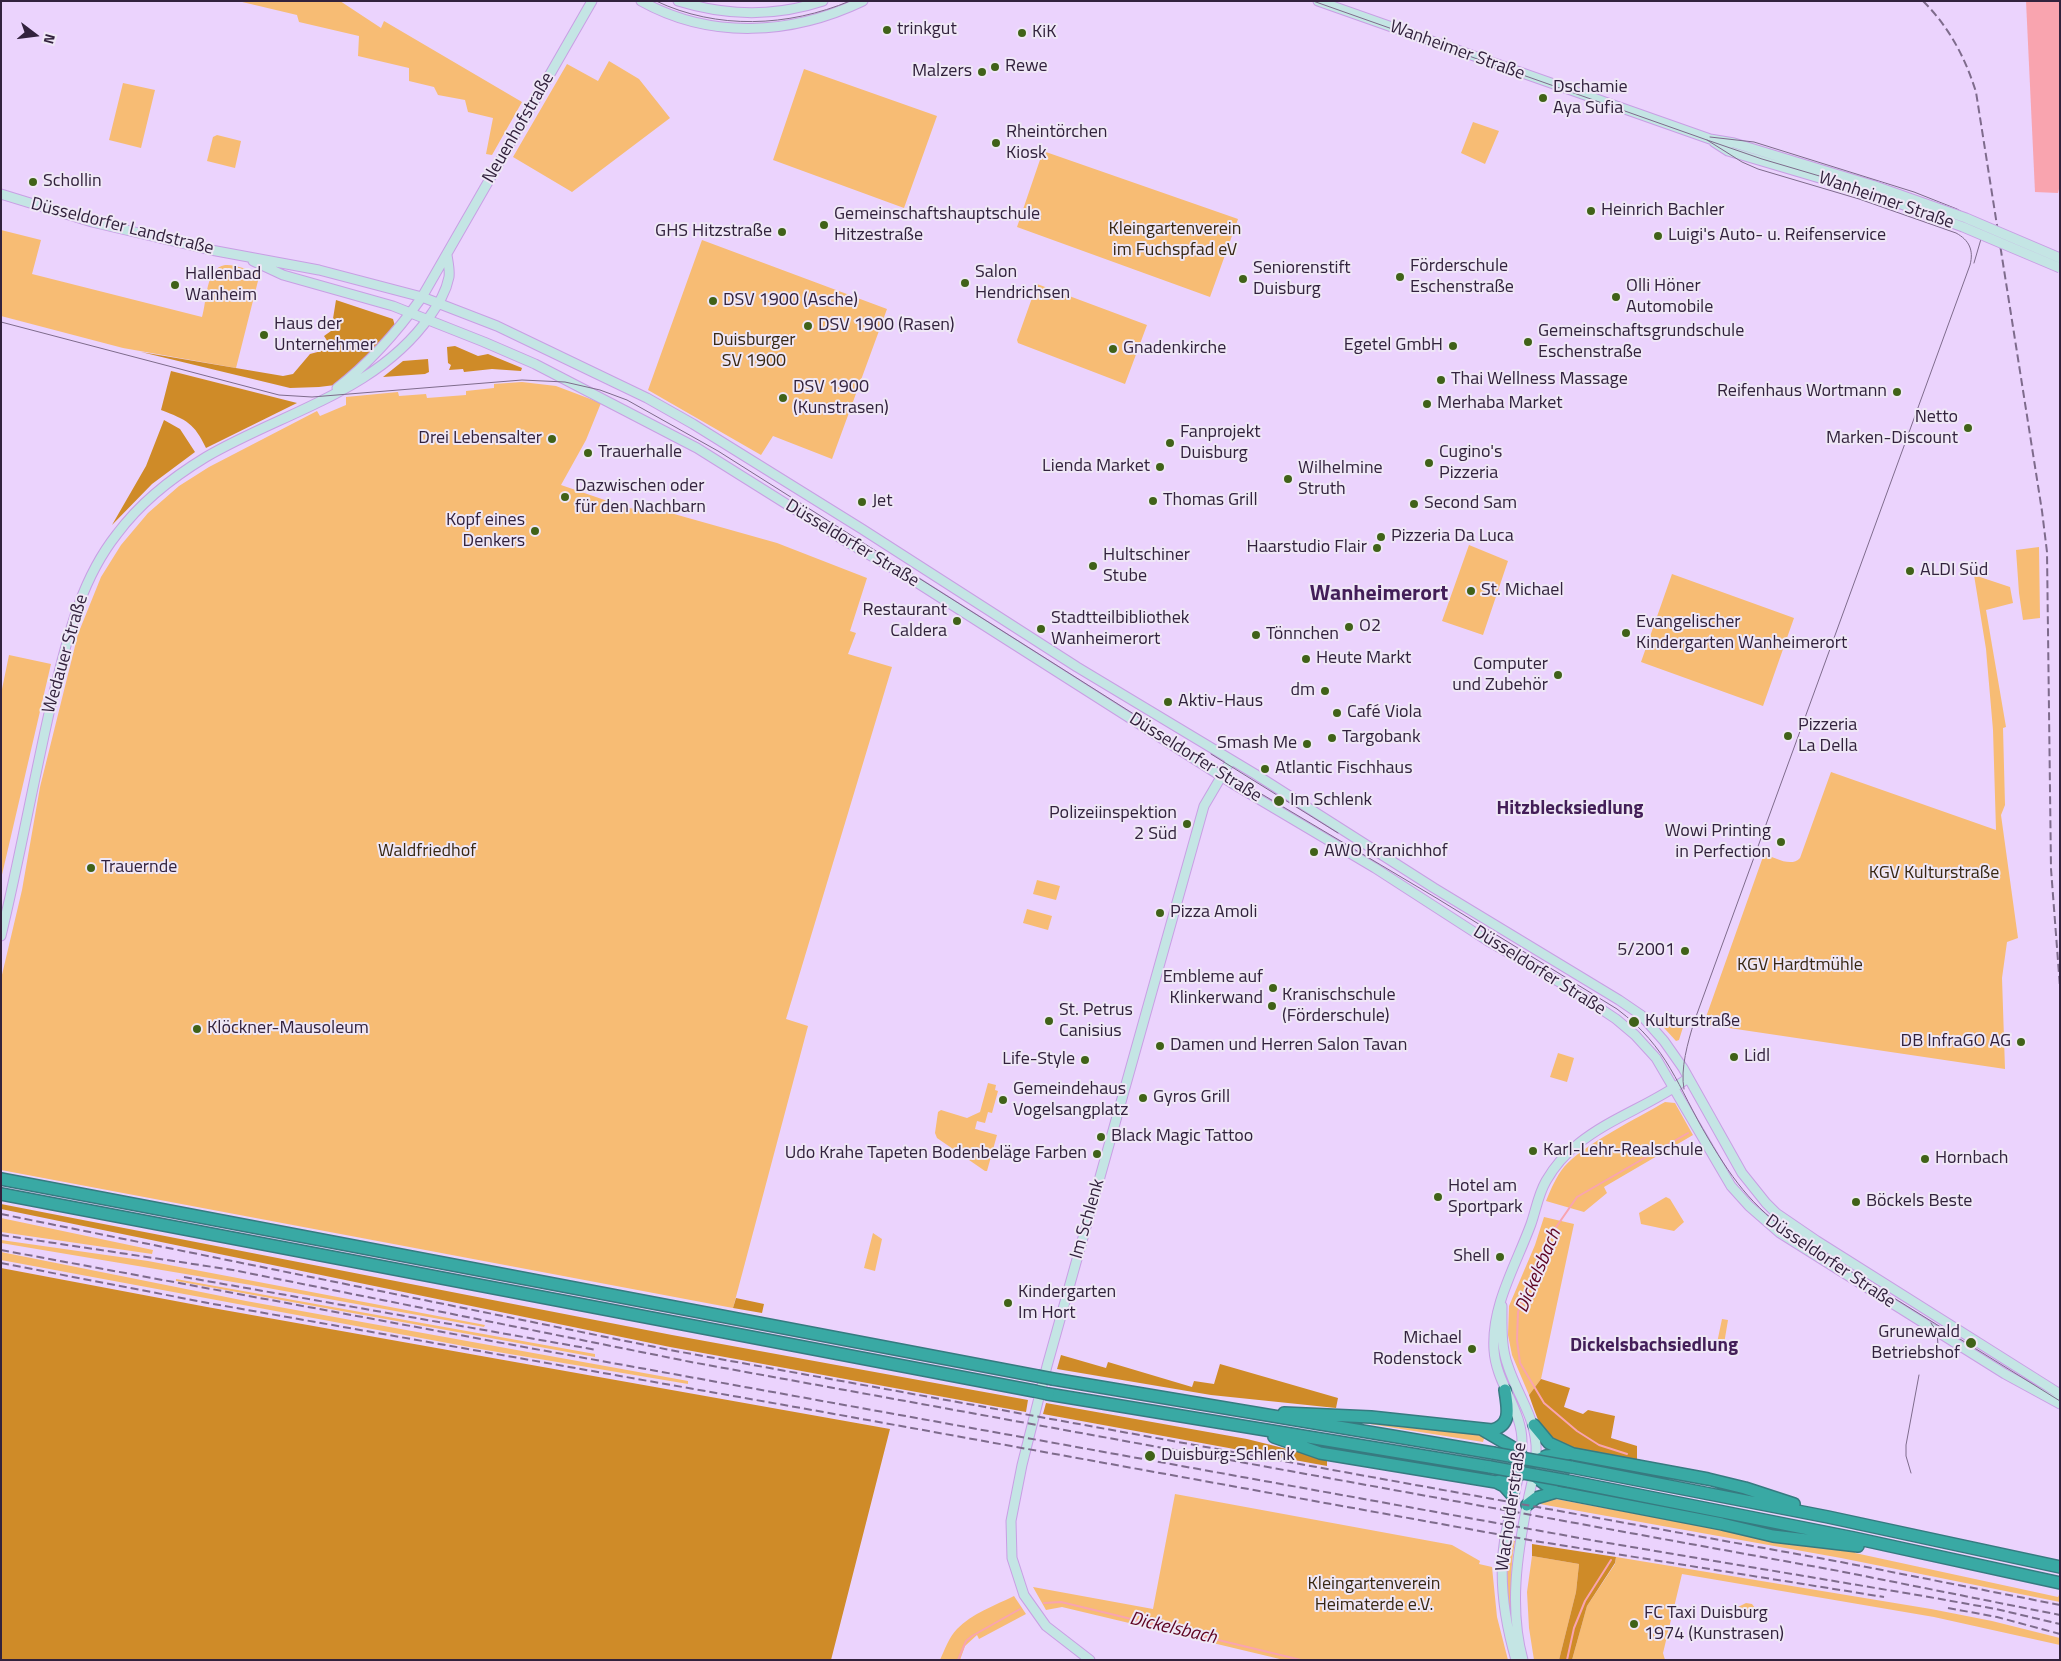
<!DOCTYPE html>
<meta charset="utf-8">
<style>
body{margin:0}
#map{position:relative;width:2061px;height:1661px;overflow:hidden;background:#ebd3fd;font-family:"Titillium Web",sans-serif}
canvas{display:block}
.frame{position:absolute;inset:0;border:2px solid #32223d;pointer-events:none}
.north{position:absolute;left:10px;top:10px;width:50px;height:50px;-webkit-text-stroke:4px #efe7f6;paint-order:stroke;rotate:105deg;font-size:14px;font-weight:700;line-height:20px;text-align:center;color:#32223d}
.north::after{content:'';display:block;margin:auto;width:18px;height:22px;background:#32223d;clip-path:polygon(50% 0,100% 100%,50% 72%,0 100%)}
</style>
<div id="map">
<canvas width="2061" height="1661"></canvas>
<div class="frame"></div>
<div class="north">N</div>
</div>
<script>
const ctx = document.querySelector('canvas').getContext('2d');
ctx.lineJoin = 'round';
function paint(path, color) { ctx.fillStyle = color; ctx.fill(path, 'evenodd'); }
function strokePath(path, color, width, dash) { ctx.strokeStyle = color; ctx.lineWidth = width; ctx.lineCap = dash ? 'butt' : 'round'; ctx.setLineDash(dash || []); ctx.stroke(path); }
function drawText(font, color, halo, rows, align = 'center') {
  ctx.font = font + ' "Titillium Web",sans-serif'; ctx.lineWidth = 4; ctx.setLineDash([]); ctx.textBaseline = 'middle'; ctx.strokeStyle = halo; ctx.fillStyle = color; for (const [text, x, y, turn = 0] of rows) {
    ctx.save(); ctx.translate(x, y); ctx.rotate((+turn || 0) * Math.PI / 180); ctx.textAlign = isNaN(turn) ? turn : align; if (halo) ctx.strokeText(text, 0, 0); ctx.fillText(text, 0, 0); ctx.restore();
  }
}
paint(new Path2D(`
 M238,1H340L381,28L384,21L522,102L492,155L486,154L493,118L468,112L465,100L438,95L434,87L409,81V68L358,56L359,36L299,22L297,15Z
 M609,61L639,79L670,118L572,192L513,157L567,64L598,81Z
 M804,69L937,116L904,208L773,160Z
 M123,83L155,90L141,148L109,140Z
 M1473,122L1499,131L1485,164L1461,153Z
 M217,135L241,141L235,168L207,161L213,137Z
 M1043,151L1238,219L1210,297L1017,227Z
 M1,230L41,240L32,274L202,317C207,302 205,268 225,265C235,264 250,271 260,273L236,368L123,348L1,316Z
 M702,240L887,309L832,459L773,436L761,455L648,390Z
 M1037,284L1147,325L1125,384L1018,343L1017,340Z
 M522,382L556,386L601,403L586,440L561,485L628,508L667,512L777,543L867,578L850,631L856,633L848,654L892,667L786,1019L808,1026L733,1308L1,1170V979L22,890L40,787L78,634L101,577L121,545L148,513L179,486L209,467L317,411L320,416L346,405V397L398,392L399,396L426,394L427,398L466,395V391L494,388V384Z
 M1469,545L1508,561L1483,635L1442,621Z
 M2039,547L2040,618L2023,620L2019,593L2016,550Z
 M1672,574L1794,618L1763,706L1641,662Z
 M1974,575L2010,587L2013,603L1986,610L2006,727L2003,728L2005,805L2001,815L2018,938L2007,942L2002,978L2005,1069L1709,1025L1706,1017L1764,854C1774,857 1791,868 1800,858L1831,772L1996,830L1993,730L1986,649Z
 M9,655L51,664L1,879V694Z
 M1037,880L1060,886L1056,900L1033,894Z
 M1027,909L1052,916L1048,930L1023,923Z
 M1655,1018L1682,1022L1684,1024L1679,1040L1676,1041Z
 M1558,1053L1574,1058L1567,1082L1550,1077Z
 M988,1083L996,1085L995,1090L998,1091L992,1113L988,1112L985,1123L977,1121L975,1129L997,1135L987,1171H985L937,1138L935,1133L938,1112L941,1110L967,1118L980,1112Z
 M1665,1102L1675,1103L1693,1135L1604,1187L1607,1193L1584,1212L1546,1201C1551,1189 1556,1177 1564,1167C1584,1144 1638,1118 1665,1102Z
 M1666,1197L1670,1199L1684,1222L1674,1231L1641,1224L1639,1213Z
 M1544,1217L1574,1224L1541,1379L1529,1395L1512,1355L1508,1335L1509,1306L1535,1245Z
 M1,1218L153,1250L152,1254L1,1232Z
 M873,1233L882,1239L875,1271L864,1268Z
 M1,1240L148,1261L485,1325L484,1327L251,1285L1,1243Z
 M1,1252L246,1301L688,1381V1384L480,1349L1,1260Z
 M176,1279L595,1354V1357L176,1281Z
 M1722,1319L1728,1320L1724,1344L1717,1343Z
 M1332,1418L1485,1435L1483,1442Z
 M1175,1494L1452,1545L1480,1561L1479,1564L1492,1567L1497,1617L1508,1660H1284L1062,1607L1046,1610L1033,1587L1153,1609Z
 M1550,1498L1772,1539L1855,1549V1553L2058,1597L2060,1593V1602L1841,1558L1540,1504Z
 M1508,1539L1515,1541C1508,1575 1513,1611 1517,1646C1505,1611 1505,1576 1508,1539Z
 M1532,1556L1579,1564L1576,1592L1559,1660H1534L1529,1628L1527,1592Z
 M1616,1557L1931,1609L1992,1621L2060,1638V1645L1934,1617L1682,1574L1663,1653L1665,1660H1572L1587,1606L1615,1564Z
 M1014,1596L1026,1614L979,1639L977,1635L965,1646L960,1660H940C945,1649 949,1637 957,1629C971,1614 996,1605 1014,1596Z
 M1746,1603L1752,1604L1755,1608V1613H1747L1744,1617L1736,1610L1738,1607Z`), '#f7bc74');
paint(new Path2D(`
 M336,300L393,319L395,326L351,373L335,385L319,387L290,388L141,352L283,376L293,374L310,354L325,350L328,342L324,336L331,331Z
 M455,346L478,356L488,354L522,368L521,371L492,369L464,372L463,369L449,370L451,365L448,363L447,347Z
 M428,359L429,372L425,374L383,377L403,361Z
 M171,371L297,403L206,448C194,423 187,420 161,410Z
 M164,420L180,429L195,452L152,484L112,525L146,466Z
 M1,1204L672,1335L1028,1400L1026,1412L670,1347L1,1209Z
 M1,1268L207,1307L890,1429L831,1660H1Z
 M736,1298L764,1304L762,1313L733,1308Z
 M1061,1355L1106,1368L1108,1362L1192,1387L1194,1381L1214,1384L1220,1364L1338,1398L1336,1408L1211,1395L1057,1369Z
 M1541,1379L1570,1388L1564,1407L1583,1414L1588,1410L1615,1416L1611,1438L1637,1446V1461C1613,1456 1568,1454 1550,1438C1539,1427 1534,1409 1529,1395Z
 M1046,1403L1247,1439L1327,1459V1466L1043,1414Z
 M1532,1544L1616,1557L1615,1563L1587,1606L1572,1660H1559L1576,1592L1579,1564L1532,1556Z`), '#cf8b28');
paint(new Path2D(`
 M2026,1H2060V185L2058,193L2035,192Z`), '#f9a4af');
strokePath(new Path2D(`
 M1627,1454L1599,1445L1577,1431L1544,1403L1520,1363L1517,1340L1518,1312L1552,1233L1577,1197L1688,1133
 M1044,1603L1061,1602L1301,1660
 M958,1660L966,1641L972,1636L1020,1609
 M1567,1660L1574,1628L1585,1601L1611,1560`), '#f9a4af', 2);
const secondary = new Path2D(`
 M641,1C711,40 792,35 863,1
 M678,1C726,16 775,17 823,1
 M1318,1L1710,139L1734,143L1875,186
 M1714,142L1728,151L1877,195
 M1,194L92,222L211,250L319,270L422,297L497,326L647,398L693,424L862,529L1077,667L1255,774L1434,888L1619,1000L1641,1015L1664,1041L1683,1068L1742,1173L1766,1203L1776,1213L1817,1241L2060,1394
 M253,261L283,275L393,306L484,342L535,364L697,448L847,542L913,580L1235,785L1375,868L1488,941L1568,987L1616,1019L1635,1035L1656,1058L1731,1186L1749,1206L1780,1233L2005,1374L2060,1404
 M337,388C371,362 397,332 422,297L592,1
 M1,936C20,857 34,778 52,700C67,641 79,582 117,534C140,503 173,477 206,457C283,412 377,392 430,316C439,303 446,292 449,277C450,270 448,262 447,255
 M1502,1306C1502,1327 1501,1347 1508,1366C1517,1394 1534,1415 1536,1445C1537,1466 1531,1485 1527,1505C1517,1555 1509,1609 1523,1660
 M1090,1660L1046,1626L1024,1595L1012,1558L1011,1521L1022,1465L1047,1366L1204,806L1231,760
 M1516,1660C1504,1619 1498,1579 1505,1537C1511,1506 1521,1475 1522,1444C1523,1410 1496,1384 1494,1350C1491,1306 1516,1265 1531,1224C1536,1210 1538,1195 1546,1181C1554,1167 1565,1154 1578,1144C1611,1117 1654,1104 1688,1078`);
const highway = new Path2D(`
 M1,1179L1037,1376
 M1,1194L1034,1391
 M1053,1379L1493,1453
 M1048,1394L1490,1467
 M1284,1413L1371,1417L1492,1430C1513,1425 1507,1406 1505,1390
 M1534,1425L1549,1443L1573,1454L1708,1479L1745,1488L1794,1504
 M1483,1430L1512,1447L1521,1455L1534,1476L1556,1492L1722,1524L1773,1536L1858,1546
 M1274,1437L1320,1453L1496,1482L1504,1486L1513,1496
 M1571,1467L1828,1517L2060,1567
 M1568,1481L1854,1538L2060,1583
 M1496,1482L1519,1475L1535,1461L1546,1456L1568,1454
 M1527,1505L1536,1498L1556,1492`);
strokePath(secondary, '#c89fe4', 11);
strokePath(highway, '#377a80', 14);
strokePath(secondary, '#c4e5e4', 9);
strokePath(highway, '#39a9a4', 11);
strokePath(new Path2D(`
 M656,1C717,30 788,27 850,1
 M1313,1L1707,140L1762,159L1877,193L1964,224L2060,265
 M1710,137L1754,142L1914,192L1957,209L1973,218L1980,228L1981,239L1974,263
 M1,322L279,395L312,397L522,380L565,382L600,390L627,400L718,451L1238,780L1438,899L1617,1009C1669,1048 1677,1086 1708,1138C1735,1184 1757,1212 1802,1241L2060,1401
 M1211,754L1338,833
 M1684,1089C1680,1069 1688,1042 1694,1022L1970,265C1974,250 1969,240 1956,233L1859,199L1758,169L1742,162L1707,140
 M1931,1323L1937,1332L1938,1345
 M1911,1473L1906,1456V1445L1919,1375`), '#7e6b8c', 1);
strokePath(new Path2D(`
 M1923,1C1949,27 1965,57 1976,92L2042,511L2047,552L2051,869L2060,987
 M1,1214L670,1350L1841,1562L2060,1605
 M1,1235L233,1270L691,1362L1839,1571L2060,1615
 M1,1250L524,1347L1596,1541L1929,1597L1996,1609L2060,1624
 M1,1263L208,1303L818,1411L1535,1541L1884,1597
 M184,1277L597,1350
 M1948,1608L1997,1617L2060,1634`), '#7e6b8c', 2, [8, 4]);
const secondaryBridge = new Path2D(`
 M1875,186L1966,218L2060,258
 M1877,195L1963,227L2060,268`);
const highwayBridge = new Path2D(`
 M1037,1376L1053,1379
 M1034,1391L1048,1394
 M1493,1453L1571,1467
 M1490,1467L1568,1481`);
strokePath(secondaryBridge, '#c89fe4', 11, []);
strokePath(highwayBridge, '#377a80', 14, []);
strokePath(secondaryBridge, '#c4e5e4', 9);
strokePath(highwayBridge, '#39a9a4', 11);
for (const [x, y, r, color] of [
 [887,30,5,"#406218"],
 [1022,33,5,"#406218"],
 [995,67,5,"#406218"],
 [982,72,5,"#406218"],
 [1543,98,5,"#406218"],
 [996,143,5,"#406218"],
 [33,182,5,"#406218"],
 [1591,211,5,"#406218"],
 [824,225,5,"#406218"],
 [782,232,5,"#406218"],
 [1658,236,5,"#406218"],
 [1400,277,5,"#406218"],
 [1243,279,5,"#406218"],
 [965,283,5,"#406218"],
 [175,285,5,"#406218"],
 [1616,297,5,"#406218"],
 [713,301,5,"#406218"],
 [808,326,5,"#406218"],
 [264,335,5,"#406218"],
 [1528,342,5,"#406218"],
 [1453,346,5,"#406218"],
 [1113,349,5,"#406218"],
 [1441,380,5,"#406218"],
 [1897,392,5,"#406218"],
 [783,398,5,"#406218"],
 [1427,404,5,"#406218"],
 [1968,428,5,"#406218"],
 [552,439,5,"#406218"],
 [1170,443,5,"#406218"],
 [588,453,5,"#406218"],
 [1429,463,5,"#406218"],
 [1160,467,5,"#406218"],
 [1288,479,5,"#406218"],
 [565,497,5,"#406218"],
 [1153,501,5,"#406218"],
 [862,502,5,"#406218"],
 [1414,504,5,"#406218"],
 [535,531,5,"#406218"],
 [1381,537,5,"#406218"],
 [1377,548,5,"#406218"],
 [1093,566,5,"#406218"],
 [1910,571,5,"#406218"],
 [1471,591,5,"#406218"],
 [957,621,5,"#406218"],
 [1349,627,5,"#406218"],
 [1041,629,5,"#406218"],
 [1626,633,5,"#406218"],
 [1256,635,5,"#406218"],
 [1306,659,5,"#406218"],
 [1558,675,5,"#406218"],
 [1325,691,5,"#406218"],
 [1168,702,5,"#406218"],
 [1337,713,5,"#406218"],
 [1788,736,5,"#406218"],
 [1332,738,5,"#406218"],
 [1307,744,5,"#406218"],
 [1265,769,5,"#406218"],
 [1279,801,6,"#406218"],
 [1187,824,5,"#406218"],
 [1781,842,5,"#406218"],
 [1314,852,5,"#406218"],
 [91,868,5,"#406218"],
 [1160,913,5,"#406218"],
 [1685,951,5,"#406218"],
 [1273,988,5,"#406218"],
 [1272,1006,5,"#406218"],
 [1049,1021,5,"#406218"],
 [1634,1022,6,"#406218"],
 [197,1029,5,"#406218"],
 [2021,1042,5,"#406218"],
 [1160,1046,5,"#406218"],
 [1734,1057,5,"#406218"],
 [1085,1060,5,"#406218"],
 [1143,1098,5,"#406218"],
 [1003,1100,5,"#406218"],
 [1101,1137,5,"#406218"],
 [1533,1151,5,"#406218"],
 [1097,1154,5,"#406218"],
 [1925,1159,5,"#406218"],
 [1438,1197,5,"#406218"],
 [1856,1202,5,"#406218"],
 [1500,1257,5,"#406218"],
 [1008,1303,5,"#406218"],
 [1971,1343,6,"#406218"],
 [1472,1349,5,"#406218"],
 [1150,1456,6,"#406218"],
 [1634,1624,5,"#406218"]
]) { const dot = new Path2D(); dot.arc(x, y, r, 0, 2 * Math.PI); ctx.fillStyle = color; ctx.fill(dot); strokePath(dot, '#efe7f6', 2); }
drawText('18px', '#32223d', '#efe7f6', [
 ["trinkgut",897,30],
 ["KiK",1032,33],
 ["Rewe",1005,67],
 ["Malzers",972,72,"right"],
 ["Dschamie",1553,88],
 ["Aya Sufia",1553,109],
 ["Rheintörchen",1006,133],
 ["Kiosk",1006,154],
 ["Schollin",43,182],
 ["Heinrich Bachler",1601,211],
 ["Gemeinschaftshauptschule",834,215],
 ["Hitzestraße",834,236],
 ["GHS Hitzstraße",772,232,"right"],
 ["Luigi's Auto- u. Reifenservice",1668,236],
 ["Förderschule",1410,267],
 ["Eschenstraße",1410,288],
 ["Seniorenstift",1253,269],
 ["Duisburg",1253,290],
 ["Salon",975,273],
 ["Hendrichsen",975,294],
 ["Hallenbad",185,275],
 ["Wanheim",185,296],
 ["Olli Höner",1626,287],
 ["Automobile",1626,308],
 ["DSV 1900 (Asche)",723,301],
 ["Haus der",274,325],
 ["Unternehmer",274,346],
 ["DSV 1900 (Rasen)",818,326],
 ["Gemeinschaftsgrundschule",1538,332],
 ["Eschenstraße",1538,353],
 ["Egetel GmbH",1443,346,"right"],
 ["Gnadenkirche",1123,349],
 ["Thai Wellness Massage",1451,380],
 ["DSV 1900",793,388],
 ["(Kunstrasen)",793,409],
 ["Reifenhaus Wortmann",1887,392,"right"],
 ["Merhaba Market",1437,404],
 ["Netto",1958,418,"right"],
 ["Marken-Discount",1958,439,"right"],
 ["Fanprojekt",1180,433],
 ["Duisburg",1180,454],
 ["Drei Lebensalter",542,439,"right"],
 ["Trauerhalle",598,453],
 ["Cugino's",1439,453],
 ["Pizzeria",1439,474],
 ["Lienda Market",1150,467,"right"],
 ["Wilhelmine",1298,469],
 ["Struth",1298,490],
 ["Dazwischen oder",575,487],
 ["für den Nachbarn",575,508],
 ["Thomas Grill",1163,501],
 ["Jet",872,502],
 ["Second Sam",1424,504],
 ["Kopf eines",525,521,"right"],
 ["Denkers",525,542,"right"],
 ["Pizzeria Da Luca",1391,537],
 ["Haarstudio Flair",1367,548,"right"],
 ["Hultschiner",1103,556],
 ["Stube",1103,577],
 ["ALDI Süd",1920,571],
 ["St. Michael",1481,591],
 ["Restaurant",947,611,"right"],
 ["Caldera",947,632,"right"],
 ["Stadtteilbibliothek",1051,619],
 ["Wanheimerort",1051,640],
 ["Evangelischer",1636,623],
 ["Kindergarten Wanheimerort",1636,644],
 ["O2",1359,627],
 ["Tönnchen",1266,635],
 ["Heute Markt",1316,659],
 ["Computer",1548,665,"right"],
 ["und Zubehör",1548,686,"right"],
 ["dm",1315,691,"right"],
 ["Aktiv-Haus",1178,702],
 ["Café Viola",1347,713],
 ["Pizzeria",1798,726],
 ["La Della",1798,747],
 ["Targobank",1342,738],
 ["Smash Me",1297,744,"right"],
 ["Atlantic Fischhaus",1275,769],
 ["Im Schlenk",1290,801],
 ["Polizeiinspektion",1177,814,"right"],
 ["2 Süd",1177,835,"right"],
 ["Wowi Printing",1771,832,"right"],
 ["in Perfection",1771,853,"right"],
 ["AWO Kranichhof",1324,852],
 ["Trauernde",101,868],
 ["Pizza Amoli",1170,913],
 ["5/2001",1675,951,"right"],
 ["Embleme auf",1263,978,"right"],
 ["Klinkerwand",1263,999,"right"],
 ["Kranischschule",1282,996],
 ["(Förderschule)",1282,1017],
 ["St. Petrus",1059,1011],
 ["Canisius",1059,1032],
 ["Kulturstraße",1645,1022],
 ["Klöckner-Mausoleum",207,1029],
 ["DB InfraGO AG",2011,1042,"right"],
 ["Damen und Herren Salon Tavan",1170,1046],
 ["Lidl",1744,1057],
 ["Life-Style",1075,1060,"right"],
 ["Gemeindehaus",1013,1090],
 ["Vogelsangplatz",1013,1111],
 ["Gyros Grill",1153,1098],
 ["Black Magic Tattoo",1111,1137],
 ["Karl-Lehr-Realschule",1543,1151],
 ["Udo Krahe Tapeten Bodenbeläge Farben",1087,1154,"right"],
 ["Hornbach",1935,1159],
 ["Hotel am",1448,1187],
 ["Sportpark",1448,1208],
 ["Böckels Beste",1866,1202],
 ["Shell",1490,1257,"right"],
 ["Kindergarten",1018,1293],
 ["Im Hort",1018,1314],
 ["Grunewald",1960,1333,"right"],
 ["Betriebshof",1960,1354,"right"],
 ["Michael",1462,1339,"right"],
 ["Rodenstock",1462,1360,"right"],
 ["Duisburg-Schlenk",1161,1456],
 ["FC Taxi Duisburg",1644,1614],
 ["1974 (Kunstrasen)",1644,1635]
], 'left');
drawText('18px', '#32223d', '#efe7f6', [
 ["Wanheimer Straße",1457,51,20],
 ["Neuenhofstraße",519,128,-60],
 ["Wanheimer Straße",1886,201,19],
 ["Düsseldorfer Landstraße",122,227,14],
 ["Düsseldorfer Straße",852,544,31],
 ["Wedauer Straße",66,654,-74],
 ["Düsseldorfer Straße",1195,758,32],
 ["Düsseldorfer Straße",1539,971,32],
 ["Im Schlenk",1088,1219,-74],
 ["Düsseldorfer Straße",1830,1262,34],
 ["Wacholderstraße",1512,1507,-82]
]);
drawText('18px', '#372713', '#efe7f6', [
 ["Kleingartenverein",1175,230],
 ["im Fuchspfad eV",1175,251],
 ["Duisburger",754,341],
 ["SV 1900",754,362],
 ["Waldfriedhof",427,852],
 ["KGV Kulturstraße",1934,874],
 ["KGV Hardtmühle",1800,966],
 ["Kleingartenverein",1374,1585],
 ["Heimaterde e.V.",1374,1606]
]);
drawText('bold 19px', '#431e58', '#efe7f6', [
 ["Hitzblecksiedlung",1570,809],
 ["Dickelsbachsiedlung",1654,1346]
]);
drawText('italic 19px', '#5e0422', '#efe7f6', [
 ["Dickelsbach",1539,1271,-67],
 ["Dickelsbach",1173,1629,13]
]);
drawText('bold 22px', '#431e58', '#efe7f6', [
 ["Wanheimerort",1379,595]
]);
</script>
